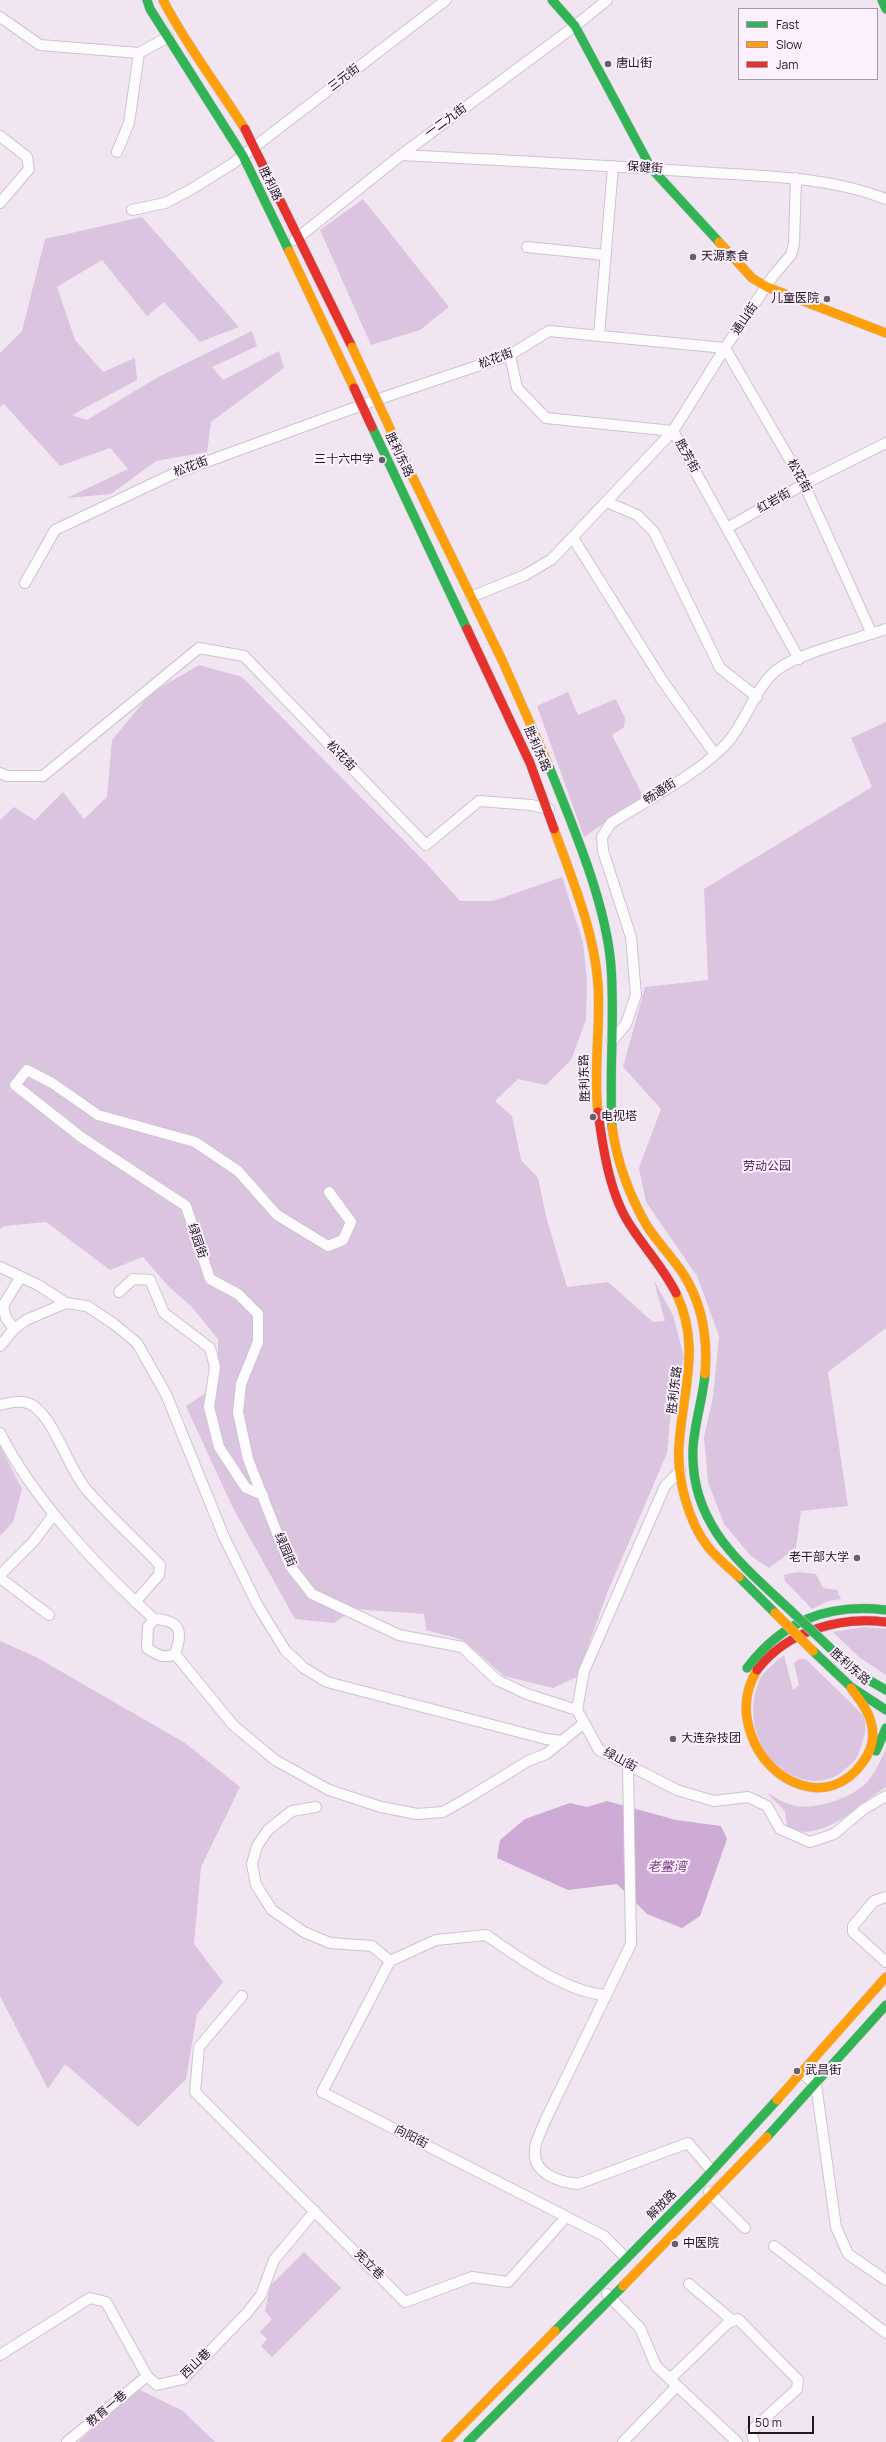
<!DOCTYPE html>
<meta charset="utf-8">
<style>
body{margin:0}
#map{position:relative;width:886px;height:2442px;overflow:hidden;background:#f0e5f1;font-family:Manrope,sans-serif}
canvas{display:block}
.legend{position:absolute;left:738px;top:8px;width:140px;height:72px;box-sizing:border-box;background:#fceffe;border:1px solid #a399a5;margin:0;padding:5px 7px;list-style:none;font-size:12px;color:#1e171f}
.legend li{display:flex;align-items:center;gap:8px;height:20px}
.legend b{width:20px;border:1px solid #a399a5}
.scale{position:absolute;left:748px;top:2416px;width:66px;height:18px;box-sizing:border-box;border:2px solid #1e171f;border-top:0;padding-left:5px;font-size:12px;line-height:14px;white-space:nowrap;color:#1e171f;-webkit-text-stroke:3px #fceffe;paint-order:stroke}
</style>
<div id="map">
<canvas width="886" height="2442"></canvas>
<ul class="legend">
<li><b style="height:5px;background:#30b455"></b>Fast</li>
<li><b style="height:5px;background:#ff9f0a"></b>Slow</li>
<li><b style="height:5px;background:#e5322d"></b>Jam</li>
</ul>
<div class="scale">50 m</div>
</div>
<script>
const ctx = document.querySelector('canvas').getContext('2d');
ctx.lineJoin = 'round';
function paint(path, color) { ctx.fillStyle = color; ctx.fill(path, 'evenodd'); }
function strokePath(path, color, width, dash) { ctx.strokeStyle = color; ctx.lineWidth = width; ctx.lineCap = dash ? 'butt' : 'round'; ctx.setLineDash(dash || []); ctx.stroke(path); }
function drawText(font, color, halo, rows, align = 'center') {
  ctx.font = font + ' Manrope,"Noto Sans SC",sans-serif'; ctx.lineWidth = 4; ctx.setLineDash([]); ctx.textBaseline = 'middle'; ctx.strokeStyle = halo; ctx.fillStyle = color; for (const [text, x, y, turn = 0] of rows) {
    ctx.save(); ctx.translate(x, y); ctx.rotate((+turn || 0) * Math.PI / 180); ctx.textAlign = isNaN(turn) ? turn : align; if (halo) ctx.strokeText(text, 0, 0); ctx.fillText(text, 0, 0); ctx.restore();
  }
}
paint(new Path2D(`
 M363,199L449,307L420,330L371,345L320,230Z
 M142,217L239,327L200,342L164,302L147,316L102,260L57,287L75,340L103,372L135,358L137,380L72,415L87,420L158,377L252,331L257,346L212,367L223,380L279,351L284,368L211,422L207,452L156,461L111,494L67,498L128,469L110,448L60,466L4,404L0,407V353L22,331L45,239Z
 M199,665L242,677L425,862L460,901H493L562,877L583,942L587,982L586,1020L571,1060L546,1085L518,1079L495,1101L512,1116L521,1160L538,1178L547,1220L567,1287L608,1282L653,1322L665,1321L654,1281L673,1315L684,1357L672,1401L667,1453L608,1591L577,1677L553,1688L504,1676L463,1640L426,1630L424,1614L354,1609L334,1623L295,1619L232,1506L186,1406L218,1385V1339L191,1306L169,1287L143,1257L110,1270L46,1222L4,1226L0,1229V820L14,807L35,820L63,792L84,819L107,797L112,740L151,693Z
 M568,692L578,715L616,699L625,718L624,727L612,735L643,796L584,837L537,706Z
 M886,722V1328L828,1372L848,1506L801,1511L796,1548L769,1568L751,1556L724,1524L708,1482L704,1437L713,1397L719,1336L697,1276L646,1202L639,1168L661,1109L623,1067L645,987L708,980L704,889L872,787L851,738Z
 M0,1446L22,1489L13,1522L0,1536Z
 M797,1572L816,1574L823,1588L837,1590L841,1599L828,1601L812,1609L785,1581L784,1575Z
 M864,1627L886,1629V1675L859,1657L833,1632Z
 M0,1641L36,1657L185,1743L240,1787L201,1867L194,1944L223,1982L197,2014L186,2079L138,2127L65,2064L48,2089L0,1996Z
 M784,1655L793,1690L799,1685L794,1663L799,1659H806C814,1668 861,1711 864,1717C868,1729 863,1741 859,1752C857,1760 850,1765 844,1770C832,1781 817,1783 802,1779C761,1767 743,1720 759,1681C763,1671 776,1662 784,1655Z
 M886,1749V1787C854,1806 830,1840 788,1830L785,1811L767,1793C774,1796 781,1802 789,1804C810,1812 847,1800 864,1785C874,1776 880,1761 886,1749Z
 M304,2252L341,2288L272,2357L261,2346L267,2339L260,2332L272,2319L265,2311L270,2286Z
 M136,2388L183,2411L215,2442H78Z`), '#dbc4df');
paint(new Path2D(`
 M607,1801L676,1820L721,1826L727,1839L700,1916L682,1928L647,1914L617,1884L568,1890L497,1858L500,1840L525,1819L570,1803L587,1807Z`), '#ceabd4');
const street = new Path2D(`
 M0,17L40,45L139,53L168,37
 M0,136L27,157L29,169L0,203
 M117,152L129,123L139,53
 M401,155C500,160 599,165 698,172C760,176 827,176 886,199
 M132,210L165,203L190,190L232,164L446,0
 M295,240L401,155L575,26L607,0
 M527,247L605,255
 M599,336L613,166
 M510,355L517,388L546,418L673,431L799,659
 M607,502L637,515L654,532L720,668L757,697
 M727,528L804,484L886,443
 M573,538L662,680L714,753
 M25,583L55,530L173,474L373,401L510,355L549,331L725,348L804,484L872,634
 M471,597L525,575L552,559L673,431L725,348L773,276L791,255L794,244L796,178
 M0,773L7,776H43L199,648L244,656L426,845L479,801L531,805L549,809
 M612,1041L626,1024L636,995L631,937L603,851L602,837L611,823C647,800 700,773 728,742C747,720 755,687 778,669C799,653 858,639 886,629
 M329,1192L351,1222L343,1240L328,1246L277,1215L238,1171L195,1142L98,1115L52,1083L27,1070L15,1085L81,1137L186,1206L210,1279L238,1294L258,1314V1342L241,1384L238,1412L248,1459L290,1566L312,1594L399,1635L462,1647L497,1680L527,1694L577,1710
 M0,1267L38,1285L66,1303
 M119,1292L133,1279L150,1280L164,1313L210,1348L215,1367L209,1407L219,1447L246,1488L263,1495
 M14,1329L6,1318L3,1306L20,1278
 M0,1346L14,1329L26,1320L66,1303L87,1306L114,1324L137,1343L166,1394L224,1537L258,1606L285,1650L304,1668L327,1682L546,1739L563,1741
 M0,1405C11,1402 25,1399 35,1407C57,1425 66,1464 86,1489C109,1516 136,1540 160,1565L159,1575L135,1602
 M0,1433C33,1499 100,1570 154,1619C181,1620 183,1632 175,1654C164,1659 157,1655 147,1648L148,1627L154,1619
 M680,1471L665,1486L584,1671L577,1710L599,1750L677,1790L714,1801L748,1797L767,1806L780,1829L810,1842L834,1834L864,1809L886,1796
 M0,1575L34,1541L54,1514
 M0,1578L49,1615
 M175,1654L233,1725L275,1760L329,1790L381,1807L417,1814L443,1812L466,1799L528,1761L546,1754L584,1723
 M628,1765L631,1944L545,2121C542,2130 535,2141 535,2150C532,2173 559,2182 578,2184L688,2143L712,2171
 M316,1807L292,1811L268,1830L257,1846L252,1864L256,1885L272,1910L304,1932L330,1943L372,1946L390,1961L436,1940L486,1935C520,1958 565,1992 606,1995
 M886,1897L874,1901L853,1926V1932L886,1962
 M390,1961L322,2092L604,2236L626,2258
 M242,1996L199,2047L195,2092L405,2302L472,2277L508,2282L566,2217
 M802,2073L816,2085L836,2227L848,2254L886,2280
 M709,2192L745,2228
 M774,2246L886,2333
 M689,2284L733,2321
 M607,2294L640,2328L656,2366L737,2442
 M0,2355L90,2298L106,2302L147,2376L157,2385L183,2379L247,2313L261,2295L274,2260L315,2211
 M670,2379L728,2323L738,2319L798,2380L797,2389L751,2431L754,2442
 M67,2442L147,2376
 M623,2442L677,2386`);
const fast = new Path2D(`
 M147,0L150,9L243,156L289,251
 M552,0L575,26L651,168L719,242
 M882,0L886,9
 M372,427L467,629
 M548,764C572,824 606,902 611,966C615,1019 609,1073 612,1127
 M705,1374C703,1399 694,1424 693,1449C690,1524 740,1563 789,1609
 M739,1577L775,1613
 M828,1646L855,1672L886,1690
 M813,1651L851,1687L886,1710
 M747,1668C783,1621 827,1603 886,1610
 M876,1751L886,1728
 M767,2137L886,2005
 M555,2331L701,2183L777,2100
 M468,2442L623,2286`);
const slow = new Path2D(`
 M163,0C186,45 218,86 245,129
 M719,242L752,278L767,287L886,333
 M289,251L354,388
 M414,480L502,660L548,764
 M554,829C572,879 594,930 598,984C601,1027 593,1069 598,1112
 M612,1127C617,1162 629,1195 647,1226C658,1243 673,1258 684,1275C702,1304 708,1339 705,1374
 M676,1293C702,1347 682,1392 679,1446C677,1479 688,1521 708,1547C717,1558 729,1568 739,1577
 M757,1670C745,1690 743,1712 751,1734C767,1783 829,1811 863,1762C872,1750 875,1736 871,1722C868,1709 858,1698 851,1688
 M777,2100L886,1977
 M623,2286L767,2137
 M446,2442L555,2331`);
const jam = new Path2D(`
 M245,129L352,347
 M467,629L530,763L554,829
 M598,1112C603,1149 610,1197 632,1228C647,1251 664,1269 676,1293
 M757,1670C787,1631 839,1616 886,1622`);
strokePath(street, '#cdc4ce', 12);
strokePath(fast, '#cdc4ce', 10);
strokePath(slow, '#cdc4ce', 10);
strokePath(jam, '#cdc4ce', 10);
strokePath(street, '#fdfbfd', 10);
strokePath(fast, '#30b455', 9);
strokePath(slow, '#ff9f0a', 9);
strokePath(jam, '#e5322d', 9);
const fastBridge = new Path2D(`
 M789,1609L828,1646`);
const slowBridge = new Path2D(`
 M352,347L414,480
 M775,1613L813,1651`);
const jamBridge = new Path2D(`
 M354,388L372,427`);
strokePath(fastBridge, '#cdc4ce', 10, []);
strokePath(slowBridge, '#cdc4ce', 10, []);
strokePath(jamBridge, '#cdc4ce', 10, []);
strokePath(fastBridge, '#30b455', 9);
strokePath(slowBridge, '#ff9f0a', 9);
strokePath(jamBridge, '#e5322d', 9);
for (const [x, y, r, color] of [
 [608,64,4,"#685f68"],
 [693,257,4,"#685f68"],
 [827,299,4,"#685f68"],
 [382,460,4,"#685f68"],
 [593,1117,4,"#685f68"],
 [857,1558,4,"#685f68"],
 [673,1739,4,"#685f68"],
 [797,2071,4,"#685f68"],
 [675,2244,4,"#685f68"]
]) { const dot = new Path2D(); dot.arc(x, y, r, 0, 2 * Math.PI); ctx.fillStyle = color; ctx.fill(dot); strokePath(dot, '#fceffe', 1.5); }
drawText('12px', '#1e171f', '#fceffe', [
 ["唐山街",616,64],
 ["天源素食",701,257],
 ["儿童医院",819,299,"right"],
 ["三十六中学",374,460,"right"],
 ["电视塔",601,1117],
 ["老干部大学",849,1558,"right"],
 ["大连杂技团",681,1739],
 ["武昌街",805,2071],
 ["中医院",683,2244]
], 'left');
drawText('12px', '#1e171f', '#fceffe', [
 ["三元街",344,78,-38],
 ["一二九街",446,121,-36],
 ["保健街",645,168,4],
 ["胜利路",270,184,64],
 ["通山街",745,319,-56],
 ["松花街",496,359,-21],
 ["胜利东路",399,455,64],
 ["胜芳街",687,456,61],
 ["松花街",191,467,-21],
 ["松花街",799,476,61],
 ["红岩街",774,501,-30],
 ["胜利东路",537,749,66],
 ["松花街",341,756,46],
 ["畅通街",660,792,-33],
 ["胜利东路",585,1078,-92],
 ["绿园街",197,1241,71],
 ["胜利东路",675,1390,-83],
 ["绿园街",285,1550,66],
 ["胜利东路",850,1667,41],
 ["绿山街",620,1760,28],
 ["向阳街",411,2137,27],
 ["解放路",662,2205,-45],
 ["宪立巷",369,2265,45],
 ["西山巷",196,2364,-44],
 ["教育一巷",107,2409,-40]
]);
drawText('12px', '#551f5e', '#fceffe', [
 ["劳动公园",767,1167]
]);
drawText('italic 13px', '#753e7f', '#fceffe', [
 ["老鳖湾",667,1867]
]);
</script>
